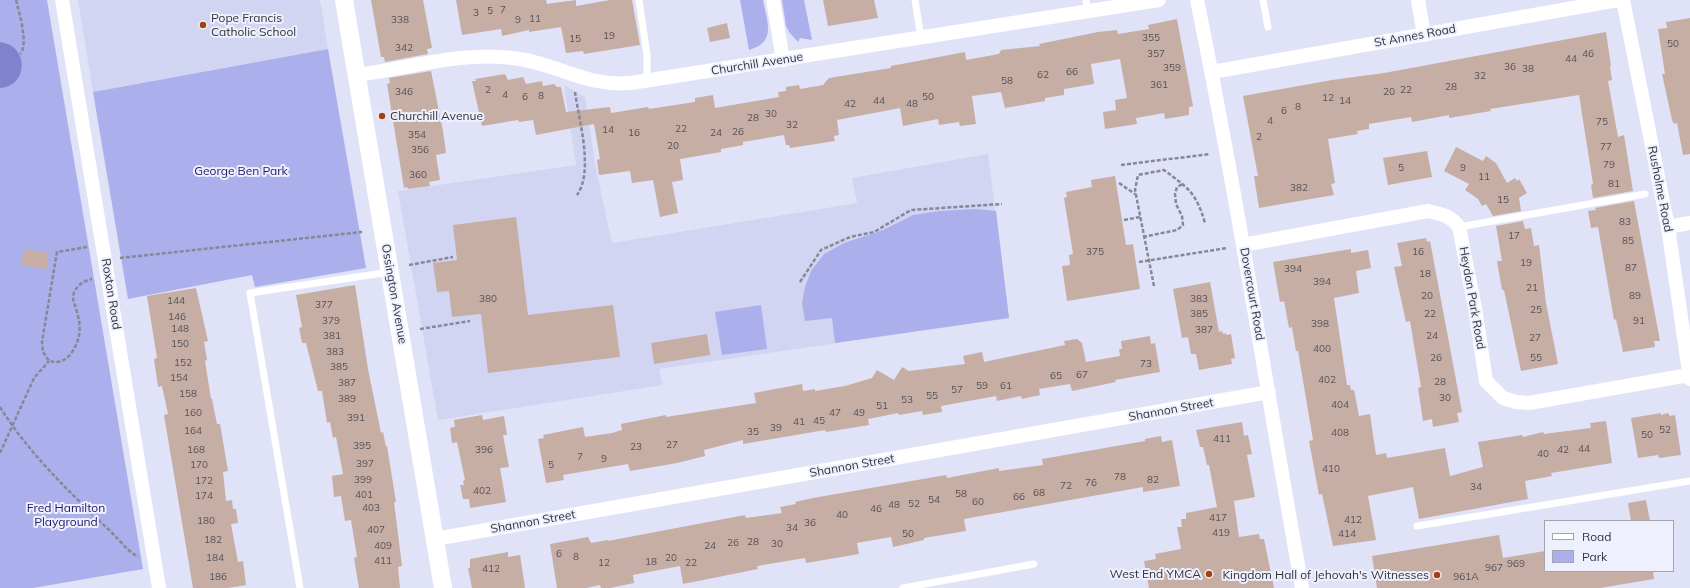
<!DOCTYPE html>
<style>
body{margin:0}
#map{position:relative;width:1690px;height:588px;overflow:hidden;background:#e0e2f8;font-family:Mulish,sans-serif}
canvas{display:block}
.legend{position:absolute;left:1544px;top:520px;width:130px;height:52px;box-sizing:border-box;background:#eef0fe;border:1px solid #a3a4b0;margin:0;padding:5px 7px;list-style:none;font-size:12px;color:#32333c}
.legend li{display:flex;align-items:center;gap:8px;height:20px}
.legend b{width:20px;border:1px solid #a3a4b0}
</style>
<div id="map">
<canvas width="1690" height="588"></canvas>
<ul class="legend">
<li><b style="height:5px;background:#fff"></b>Road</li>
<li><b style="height:11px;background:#abafeb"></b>Park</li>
</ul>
</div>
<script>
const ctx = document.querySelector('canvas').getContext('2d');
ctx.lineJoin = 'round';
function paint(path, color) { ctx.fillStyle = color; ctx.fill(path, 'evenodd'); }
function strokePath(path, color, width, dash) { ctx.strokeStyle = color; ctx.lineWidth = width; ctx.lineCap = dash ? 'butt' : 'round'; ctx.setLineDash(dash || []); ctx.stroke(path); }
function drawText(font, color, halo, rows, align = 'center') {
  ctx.font = font + ' Mulish,sans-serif'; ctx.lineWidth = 4; ctx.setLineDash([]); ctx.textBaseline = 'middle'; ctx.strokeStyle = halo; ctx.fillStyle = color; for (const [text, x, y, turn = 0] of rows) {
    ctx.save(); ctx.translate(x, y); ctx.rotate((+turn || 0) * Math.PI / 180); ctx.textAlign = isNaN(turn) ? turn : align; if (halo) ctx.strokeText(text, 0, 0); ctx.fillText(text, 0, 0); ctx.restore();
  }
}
paint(new Path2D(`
 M78,0H320L328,49L93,92Z
 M564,85L585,97L596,169L612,243L857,203L852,178L988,154L1009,318L659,369L663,385L438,420L398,191L576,165Z`), '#d2d5f2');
paint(new Path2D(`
 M0,0H47L143,569L33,588H0Z
 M740,0H763C767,22 777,42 749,50Z
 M782,0H804L812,40L800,38L798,42L789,32L786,26Z
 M328,49L366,268L255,287L252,275L128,299L93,92Z
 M976,209L996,211L1009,318L835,343L832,318L805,321L802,303L805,287L811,271L824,254L844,243L883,230L913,215L940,211Z
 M761,305L767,349L722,355L715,312Z`), '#abafeb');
paint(new Path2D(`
 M0,42C29,45 29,86 0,88Z`), '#7f82cc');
paint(new Path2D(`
 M371,0H423L432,48L427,49L428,54L385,62L384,57H381Z
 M456,0H546L547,4L576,0V6L610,0H632L640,45L584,54L583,51L566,53L561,27L529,32V30L502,36L501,29L462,35Z
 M823,0H874L878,18L828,26Z
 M1690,18V154L1683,155L1677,123L1674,124L1672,120L1664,83L1662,74H1665L1658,29L1667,28L1666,22Z
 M1177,19L1193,106L1189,107V115L1165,119L1164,113L1136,118L1137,124L1105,129L1103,112L1116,110L1115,100L1127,98L1120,59L1091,64L1094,84L1064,89V95L1045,98V101L1005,108L1001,92L972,96L976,124L960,126L959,122L939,125L938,119L903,126L900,108L837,120L839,135L834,136L835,141L790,148L789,145H786L784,135L743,142V145L721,149V152L680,159L683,180L672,182L678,213L660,217L653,180L632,183L630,171L599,175L597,160L600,159L594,124L536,135L533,120L519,122L518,120L482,126L472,81H476L475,79L505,74L508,80L523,77L526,84L542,81L543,86L554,84L557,87H561L566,112L610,107L611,113L648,107L649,109L695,102V98L713,95L715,108L779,97L778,92L786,91V87L799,85L800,89L823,85L829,78L891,68V66L965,52L966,60L999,54L1001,50L1040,46L1039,44L1098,32L1117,30L1118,34L1149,29L1148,25Z
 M727,23L730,38L710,42L707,28Z
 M1606,32L1611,66L1610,67L1612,80L1608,81L1618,137L1624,135L1633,191L1593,198L1591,185L1593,184L1579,95L1490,109L1491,111L1449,118V115L1412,122L1411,117L1369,124V129L1357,131L1358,134L1328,139L1335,183L1331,184L1334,195L1259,208L1254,176H1258L1243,96L1332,80L1384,73Z
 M431,71L443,131L446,153L436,155L440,180L429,182L430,186L408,189L407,187L404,188L387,84L390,83L389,78Z
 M1456,147L1483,161L1486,156L1496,163L1507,183L1515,178L1517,181L1519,179L1527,193L1519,198L1521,211L1493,216L1486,204L1482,206L1478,199L1465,190L1469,184L1444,171Z
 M1427,151L1432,177L1388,185L1383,158Z
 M1115,176L1126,245L1133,244L1140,289L1067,301L1062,266L1070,265L1069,255L1073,254L1064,198L1067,197L1066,192L1092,187L1091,180Z
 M1634,201L1660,341H1654L1655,347L1623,352L1616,319L1614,320L1598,227L1591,228L1588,211L1596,210L1595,208Z
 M516,217L528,315L613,305L620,357L488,373L481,314L452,317L449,291L437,292L433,263L457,260L453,225Z
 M1523,221L1525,229L1531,228L1534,246L1539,245L1546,303L1558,364L1521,371L1504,290H1502L1497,261H1502L1496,226Z
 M1426,238L1427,242L1430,241L1462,412L1457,413L1459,422L1433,427L1432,419L1423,421L1418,388L1421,387L1410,321L1406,322L1394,267L1402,266L1397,243Z
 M24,249L49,253L47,269L21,265Z
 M1351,249V253L1368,250L1371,268L1356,271L1359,293L1334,298L1347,385H1350L1351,390H1354L1359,416L1370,414L1376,455L1386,453L1387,458L1445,448L1450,476L1483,467L1478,442L1522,435L1523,437L1543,432L1544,434L1591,428L1590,423L1606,421L1612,463L1551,473L1552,476L1525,481L1528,499L1419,519L1413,487L1368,496L1376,540L1333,546L1322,494L1319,495L1309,441L1313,440L1298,351H1296L1292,327L1289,328L1284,301L1280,302L1273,262Z
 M1210,282L1219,332L1222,331L1223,334L1226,333V335L1231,334L1235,358L1231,359L1232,364L1199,370L1196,354H1191L1188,337L1182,338L1173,289Z
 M355,285L368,369L381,433L383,432L386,447L387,446L396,502H394L402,566L398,567L400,588H359L354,558L357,557L351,520L345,521L341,496L334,497L332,476L343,474L336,437L333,438L330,422L327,423L322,391H318L306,343H302L299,328L302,327L296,295Z
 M196,288L208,341L204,342L207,360L205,361L211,399H212L217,424H220L228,471L223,472L226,501L232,500L233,509H236L238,523L231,524L238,562L243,561L246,585L228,588H193L164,415L168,414L162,386L158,387L154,359L157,358L147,296Z
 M707,334L710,355L654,364L651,343Z
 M1150,336L1151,344L1155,343L1160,372L1115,380L1116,382L1072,391L1070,384L1039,389L1040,395L1022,399L1021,396L997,401L996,396L941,406L942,412L923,415L922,411L899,415L898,413L868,419L869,425L826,432L825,430L743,444V440L704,450L705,456L677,463L630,471L628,464L563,475L564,480L546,483L538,439L544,438L543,435L583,427L585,437L612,433L622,430L621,424L666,415V417L756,403L754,393L802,384L803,391L815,389V391L845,386L872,378L877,370L894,380L902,367L909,371L965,364L963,356L982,352L984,362L1065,345L1064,341L1077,339L1082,343L1086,362L1120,356L1119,349H1122L1121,341Z
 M1661,413V415L1668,413L1670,416L1675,415L1681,455L1659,458L1658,455L1638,458L1631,418Z
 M482,415L483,420L504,416L507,435H503L509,467L500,468L506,502L470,508L469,499H463L460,485H464L463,481L465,480L457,442L452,443L450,428L455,427L454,420Z
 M1242,422L1244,436L1248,435L1252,454L1247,455L1255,497L1234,501L1239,537L1259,534L1260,539H1264L1274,588H1149L1144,561L1156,559L1155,554L1181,549L1177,527H1182L1181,519H1186V513L1217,507L1209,465H1207L1203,447H1200L1196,430Z
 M1161,436L1162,442L1172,440L1180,486L1143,492V487L964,519L966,531L924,538V540L911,543L893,547L891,537L857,543L859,554L806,563L805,558L757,566L758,569L683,584L680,566L633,575L634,583L610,588H601L600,585L586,588H557L550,544L588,537L591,543L608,540V541L745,515L746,518L782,513L780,507L796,504L795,502L813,498L946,475L947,478L999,468V471L1043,465L1042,459L1145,441V439Z
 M1646,500L1650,521H1631L1628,503Z
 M1499,535L1503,558L1545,551V571H1653L1654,579L1600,588H1377L1372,556Z
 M508,552V557L520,555L525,588H472L468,568H470V559Z`), '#c6aea5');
strokePath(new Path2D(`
 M16,0C19,12 29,45 20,54
 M575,92C579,121 594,171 577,195
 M1121,165L1210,154
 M1119,183L1135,194
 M1124,220L1140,217
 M1143,237L1177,230L1183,225L1182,216L1176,204L1175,194L1177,187L1183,184
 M87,247L57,252L42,342L43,352L49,361C57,363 63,362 69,356C80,343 82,328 77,312C76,307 73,302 73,297C74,287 83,281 92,279
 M120,258L362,232
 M1139,262L1227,248
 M409,265L453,257
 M800,282L821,250L850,237L874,232L911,210L1002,204
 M1154,286L1135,190L1138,175L1164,170C1188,188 1196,192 1205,223
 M420,329L470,321
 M0,407C28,452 68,491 107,528C117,537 126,550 138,557
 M0,453L34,378L49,361`), '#868897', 2.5, [4, 2]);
strokePath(new Path2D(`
 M639,0L647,55V81
 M915,0L921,38
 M1086,0L1088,11
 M1263,0L1268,27
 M1459,227L1645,194
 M1417,526L1690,481
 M300,588L250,293L390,272
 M903,588L1034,564`), '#fff', 7);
strokePath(new Path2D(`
 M62,0L159,588
 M773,0L783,60
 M1197,0C1237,195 1267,392 1302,588
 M1418,0L1424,35
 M1623,0L1668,227L1690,379
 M1212,72L1618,0
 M356,75C408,69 461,51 513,58C557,63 584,87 631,83L1159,0
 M1668,227L1690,223
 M1243,245L1428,211C1441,214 1451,216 1459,227L1475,308L1486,381L1503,398L1516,402L1529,403L1689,375
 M435,539L1269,392`), '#fff', 14);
strokePath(new Path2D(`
 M344,0L443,588`), '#fff', 18);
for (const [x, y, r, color] of [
 [203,25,4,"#a54110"],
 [382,116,4,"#a54110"],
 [1209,574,4,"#a54110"],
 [1437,575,4,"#a54110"]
]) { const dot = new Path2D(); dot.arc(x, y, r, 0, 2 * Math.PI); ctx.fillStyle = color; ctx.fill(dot); strokePath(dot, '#eef0fe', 1.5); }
drawText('10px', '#575256', null, [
 ["7",503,10],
 ["5",490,11],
 ["3",476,13],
 ["11",535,19],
 ["338",400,20],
 ["9",518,20],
 ["19",609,36],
 ["355",1151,38],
 ["15",575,39],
 ["50",1673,44],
 ["342",404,48],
 ["357",1156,54],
 ["46",1588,54],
 ["44",1571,59],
 ["36",1510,67],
 ["359",1172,68],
 ["38",1528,69],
 ["66",1072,72],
 ["62",1043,75],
 ["32",1480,76],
 ["58",1007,81],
 ["361",1159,85],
 ["28",1451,87],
 ["2",488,90],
 ["22",1406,90],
 ["346",404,92],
 ["20",1389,92],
 ["4",505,95],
 ["8",541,96],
 ["6",525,97],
 ["50",928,97],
 ["12",1328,98],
 ["44",879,101],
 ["14",1345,101],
 ["42",850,104],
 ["48",912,104],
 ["8",1298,107],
 ["6",1284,111],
 ["30",771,114],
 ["28",753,118],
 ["4",1270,121],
 ["75",1602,122],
 ["32",792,125],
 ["22",681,129],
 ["14",608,130],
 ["26",738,132],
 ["16",634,133],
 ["24",716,133],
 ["354",417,135],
 ["2",1259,137],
 ["20",673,146],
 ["77",1606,147],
 ["356",420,150],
 ["79",1609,165],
 ["5",1401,168],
 ["9",1463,168],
 ["360",418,175],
 ["11",1484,177],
 ["81",1614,184],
 ["382",1299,188],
 ["15",1503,200],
 ["83",1625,222],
 ["17",1514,236],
 ["85",1628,241],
 ["375",1095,252],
 ["16",1418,252],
 ["19",1526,263],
 ["87",1631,268],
 ["394",1293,269],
 ["18",1425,274],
 ["394",1322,282],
 ["21",1532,288],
 ["20",1427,296],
 ["89",1635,296],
 ["380",488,299],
 ["383",1199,299],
 ["144",176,301],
 ["377",324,305],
 ["25",1536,310],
 ["385",1199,314],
 ["22",1430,314],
 ["146",177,317],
 ["379",331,321],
 ["91",1639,321],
 ["398",1320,324],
 ["148",180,329],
 ["387",1204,330],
 ["381",332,336],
 ["24",1432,336],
 ["27",1535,338],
 ["150",180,344],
 ["400",1322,349],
 ["383",335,352],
 ["26",1436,358],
 ["55",1536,358],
 ["152",183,363],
 ["73",1146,364],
 ["385",339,367],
 ["67",1082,375],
 ["65",1056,376],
 ["154",179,378],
 ["402",1327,380],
 ["28",1440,382],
 ["387",347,383],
 ["59",982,386],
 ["61",1006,386],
 ["57",957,390],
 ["158",188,394],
 ["55",932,396],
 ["30",1445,398],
 ["389",347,399],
 ["53",907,400],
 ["404",1340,405],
 ["51",882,406],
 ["160",193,413],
 ["47",835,413],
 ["49",859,413],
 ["391",356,418],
 ["45",819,421],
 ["41",799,422],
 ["39",776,428],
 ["52",1665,430],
 ["164",193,431],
 ["35",753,432],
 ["408",1340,433],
 ["50",1647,435],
 ["411",1222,439],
 ["27",672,445],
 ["395",362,446],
 ["23",636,447],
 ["44",1584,449],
 ["168",196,450],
 ["396",484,450],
 ["42",1563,450],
 ["40",1543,454],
 ["7",580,457],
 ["9",604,459],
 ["397",365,464],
 ["170",199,465],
 ["5",551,465],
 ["410",1331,469],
 ["78",1120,477],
 ["399",363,480],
 ["82",1153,480],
 ["172",204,481],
 ["76",1091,483],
 ["72",1066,486],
 ["34",1476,487],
 ["402",482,491],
 ["68",1039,493],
 ["58",961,494],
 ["401",364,495],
 ["174",204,496],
 ["66",1019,497],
 ["54",934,500],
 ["60",978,502],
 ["52",914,504],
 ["48",894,505],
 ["403",371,508],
 ["46",876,509],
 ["40",842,515],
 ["417",1218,518],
 ["412",1353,520],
 ["180",206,521],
 ["36",810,523],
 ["34",792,528],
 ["407",376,530],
 ["419",1221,533],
 ["50",908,534],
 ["414",1347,534],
 ["182",213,540],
 ["28",753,542],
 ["26",733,543],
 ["30",777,544],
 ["409",383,546],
 ["24",710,546],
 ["6",559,554],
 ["8",576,557],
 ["184",215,558],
 ["20",671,558],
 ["411",383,561],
 ["18",651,562],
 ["12",604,563],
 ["22",691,563],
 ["969",1516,564],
 ["967",1494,568],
 ["412",491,569],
 ["186",218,577],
 ["961A",1466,577]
]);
drawText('12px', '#32333c', '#eef0fe', [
 ["Pope Francis",211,18],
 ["Catholic School",211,32],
 ["Churchill Avenue",390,116],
 ["West End YMCA",1201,574,"right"],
 ["Kingdom Hall of Jehovah's Witnesses",1429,575,"right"]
], 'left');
drawText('12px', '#32333c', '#eef0fe', [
 ["St Annes Road",1415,36,-10],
 ["Churchill Avenue",757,64,-9],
 ["Rusholme Road",1660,189,79],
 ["Roxton Road",111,294,81],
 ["Ossington Avenue",394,294,80],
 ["Dovercourt Road",1252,294,80],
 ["Heydon Park Road",1472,298,80],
 ["Shannon Street",1171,410,-10],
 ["Shannon Street",852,466,-10],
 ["Shannon Street",533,522,-10]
]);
drawText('12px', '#24146b', '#eef0fe', [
 ["George Ben Park",241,171],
 ["Fred Hamilton",66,508],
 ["Playground",66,522]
]);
</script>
